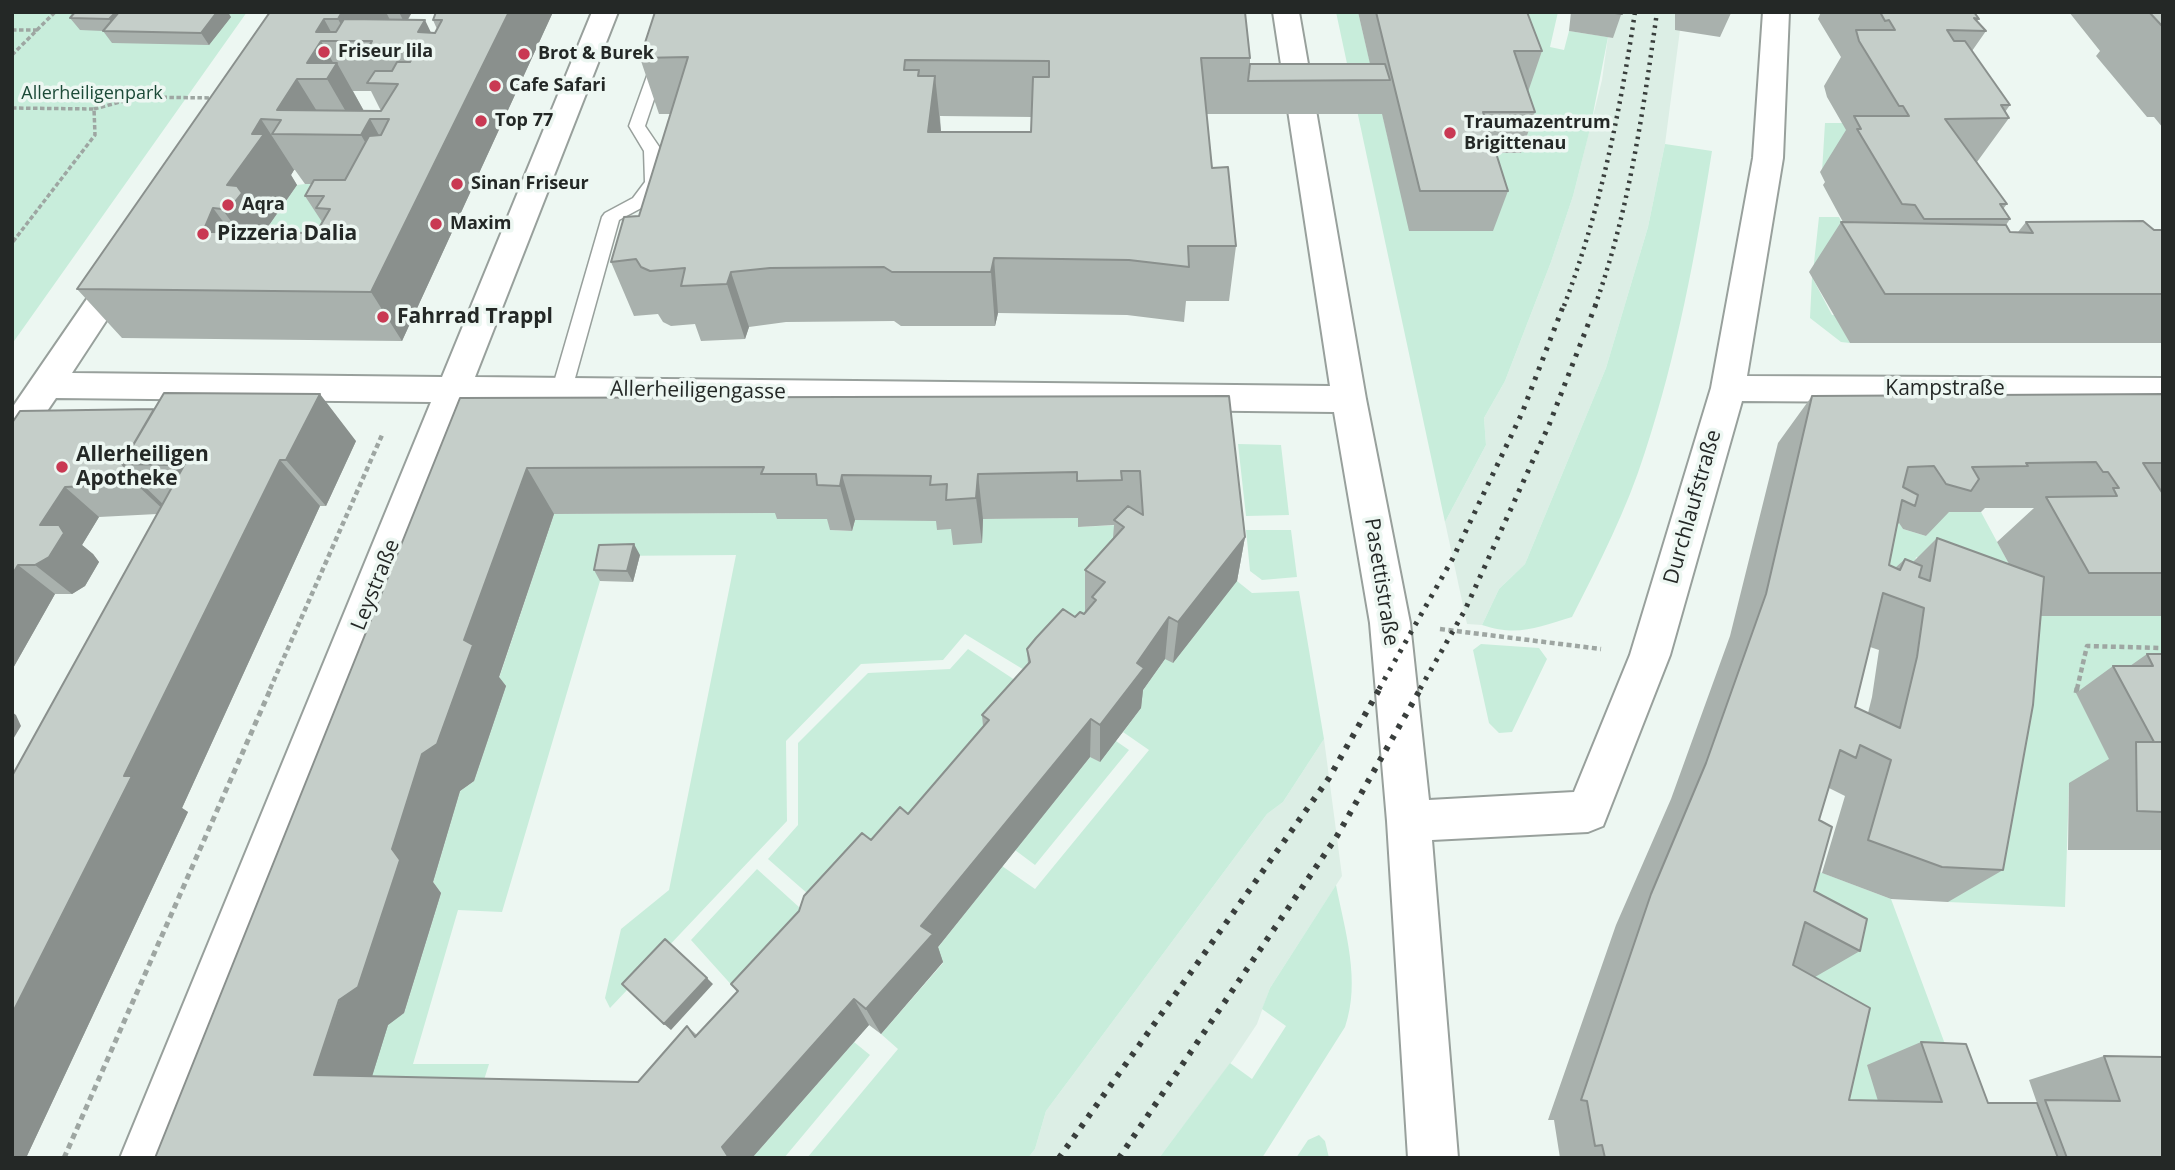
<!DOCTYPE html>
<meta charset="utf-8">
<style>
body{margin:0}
#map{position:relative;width:2175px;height:1170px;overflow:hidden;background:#edf7f2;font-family:"Open Sans",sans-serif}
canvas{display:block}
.frame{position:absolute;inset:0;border:14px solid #242826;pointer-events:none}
</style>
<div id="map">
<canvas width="2175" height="1170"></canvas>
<div class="frame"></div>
</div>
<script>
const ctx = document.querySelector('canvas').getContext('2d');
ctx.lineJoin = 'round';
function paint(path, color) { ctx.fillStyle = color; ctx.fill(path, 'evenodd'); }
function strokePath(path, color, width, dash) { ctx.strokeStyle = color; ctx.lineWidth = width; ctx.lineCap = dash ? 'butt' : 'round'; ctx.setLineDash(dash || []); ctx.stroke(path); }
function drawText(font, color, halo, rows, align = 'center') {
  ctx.font = font + ' "Open Sans",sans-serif'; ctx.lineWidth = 7; ctx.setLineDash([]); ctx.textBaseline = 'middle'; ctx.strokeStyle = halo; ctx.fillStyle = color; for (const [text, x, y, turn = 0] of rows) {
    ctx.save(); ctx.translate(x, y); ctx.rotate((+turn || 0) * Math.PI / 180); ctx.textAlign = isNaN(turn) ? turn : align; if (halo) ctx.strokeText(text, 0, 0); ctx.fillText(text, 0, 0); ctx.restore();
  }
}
paint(new Path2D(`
 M1616,12H1675V29L1680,30L1665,144L1648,227L1606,368L1525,564L1499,589L1482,625L1467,624L1445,522L1486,445L1484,418L1505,381L1551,262L1573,196L1602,80L1608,37L1613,38Z
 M1324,739L1342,876L1270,988L1257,1024L1233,1060L1159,1158H1028L1035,1149L1046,1111L1267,814L1283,802Z`), '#dceee5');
paint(new Path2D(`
 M12,12H247L12,344Z
 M1336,12H1358L1410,231L1500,12H1558L1550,47L1564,50L1569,31L1608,37L1590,129L1573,196L1551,262L1505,381L1484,418L1486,445L1445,522Z
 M1825,123H1843L1864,161L1822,172Z
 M1665,144L1712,151C1696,252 1677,355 1645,452C1627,509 1599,564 1572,617C1538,627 1518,637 1482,625L1499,589L1525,564L1606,368L1648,227Z
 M305,184L390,185L376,230L262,235L297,185Z
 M1819,217H1839L1863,260L1813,272Z
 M1812,277L1832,315H1835L1850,343L1841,342L1810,318Z
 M1238,444L1281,445L1289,515L1246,516Z
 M1892,512L1903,529L1926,536L1934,525L1928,512H1981L2037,616H2163V681L2122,783L2069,784L2065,907L1948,902L2014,593L1916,557L1910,588L1861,545Z
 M780,513L778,519H830V530L852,531L855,520L1078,518V527L1120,525L1122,571L1039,679L965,634L943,660L861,664L786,741L787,821L610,1008L605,998L621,929L669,890L736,555L605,556L600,581L502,912L458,910L413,1064H489L478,1099L366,1096L387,1025L404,1013L441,893L433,882L460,791L474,781L506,686L498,681L554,514Z
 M1246,530H1291L1297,577L1262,580L1250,571Z
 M1237,581L1252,593L1299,591L1324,739L1283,802L1267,814L1046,1111L1035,1149L1028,1158H807L898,1049L881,1034L943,963L932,955L1002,866L1035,889L1149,750L1123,732L1141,708L1134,703L1165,659Z
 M1481,644L1539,648L1547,659L1512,732L1499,733L1489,723L1473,650Z
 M968,649L1030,690L832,915L768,859L798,825V743L868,673L950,669Z
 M1116,741L1129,750L1035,865L1015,850L1090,757Z
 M1788,860L1891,899L1974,1122L1798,1120Z
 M757,869L821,927L754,1010L691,940Z
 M1336,885C1345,931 1361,981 1345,1027L1262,1158H1159L1230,1063L1252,1079L1286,1026L1262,1009L1270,988Z
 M854,1042L870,1055L784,1158H752Z
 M1319,1135L1325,1141L1329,1158H1296L1308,1140Z`), '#c8eddb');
const lane = new Path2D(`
 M670,12H687L681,19L645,126L662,151L663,183L645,206L619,220L572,389L569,394L562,396L555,394L552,389L602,217L605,213L633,198L645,182L644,151L629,126Z`);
const street = new Path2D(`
 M592,12H618L475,377L1330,386L1273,12H1299L1366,399L1410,623L1429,800L1574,792L1630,655L1711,388L1753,158L1763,12H1789L1783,158L1747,376L2163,378V404L1742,401L1670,655L1603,826L1588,832L1432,840L1458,1158H1408L1387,821L1370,623L1334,412L466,402L171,1158H120L431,402L56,398L24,445L12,449V408L115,258L126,255L137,258L142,266L72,373L442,377Z`);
strokePath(lane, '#98a09c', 3);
strokePath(street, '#98a09c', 4);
strokePath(new Path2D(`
 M12,30H38
 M12,55L55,12
 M12,108L94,109L95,135L12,243
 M94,109L139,97L215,98`), '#9ea6a2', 3.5, [4.5, 2.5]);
strokePath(new Path2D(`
 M1440,629L1601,649
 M270,689L382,435
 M2077,689L2087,646L2163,648`), '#9ea6a2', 4.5, [5, 3.5]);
strokePath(new Path2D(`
 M2076,693L2077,688
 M64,1158L271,688`), '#9ea6a2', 5, [6, 4.5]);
paint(lane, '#fff');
paint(street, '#fff');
strokePath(new Path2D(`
 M1564,306C1600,211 1620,112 1635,12
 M1595,306C1629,211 1643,112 1657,12`), '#393e3c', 4.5, [2.5, 5]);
strokePath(new Path2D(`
 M1379,689L1453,558L1522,413L1564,304
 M1420,689L1465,610L1549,425L1596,304`), '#393e3c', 5, [3.5, 7]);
strokePath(new Path2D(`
 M1059,1158L1329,778L1380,688
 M1119,1158L1337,836L1421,688`), '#393e3c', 6, [4.5, 8]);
paint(new Path2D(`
 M270,12H412L408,20L431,33H435L437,29L433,20L435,16L433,12H553L402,341L122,338L77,289ZM353,91H371L381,111H364ZM294,170H295L305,184H311L305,196L322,222L316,233L270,232L267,228L297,185L291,175Z
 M655,12L1250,58V64H1370L1358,12H1527L1542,51L1528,92L1535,112L1521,153H1496L1508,191L1493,231H1409L1382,114H1206L1212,168L1236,246L1229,301H1186L1184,322L1127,315L998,313L995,326H901L894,321L786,322L749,327L745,339L701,341L695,324L671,326L663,322L658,314L634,316L611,262L639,216L671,114H659L640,58ZM940,116L1032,117L1031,132H941Z
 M1571,12H1622L1613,38L1569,31Z
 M1675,12H1731V13L1720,37L1675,30Z
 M1821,12H1974L1979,19L1977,21L1986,31L1972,51L2010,105L2005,112L2009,118L1977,162L2007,204L2003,209L2010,219L2006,225L2010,232H2018L2026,222L2163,230V343H1850L1809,272L1841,222H1843L1823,185L1825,182L1820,172L1846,130L1827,97L1824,86L1841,57L1818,19Z
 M2069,12H2163V128L2154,117H2147L2096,56L2100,51Z
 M231,17L209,45L112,43L103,31L80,30L70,18Z
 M2163,394V616H2041L2003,870L1948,902L1891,899L1822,873L1845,796L1829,788L1819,820L1814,891L1860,951L1815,977L1849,1100L1878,1101L1867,1065L1921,1042L1988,1103H2037L2029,1080L2104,1056L2163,1158H1560L1554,1120H1548L1616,925L1671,799L1730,636L1778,443L1812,396ZM1985,508H2034L1997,542L2009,564L1937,538L1913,562L1905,559L1895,568L1889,565L1897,525L1899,523L1903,529L1926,536L1949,512H1981ZM1870,647L1879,650L1872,697L1868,713L1855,707Z
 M1229,396L1245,537L1237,581L1173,663L1165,659L1143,690L1141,708L1100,762L1090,757L938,947L943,962L881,1034L869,1025L752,1158H155L460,398ZM775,513L777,519H827L830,530L852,531L855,520L936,521L937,530L951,529L953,545L982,543L983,519L1078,518V527L1114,525L1113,538L1085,570V612L1084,614L1075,617L1027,649L1028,664L982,715L983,726L908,814L871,840L731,984L737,992L697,1035L687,1026L638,1082L372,1076L388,1025L404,1013L441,893L433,882L460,791L474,781L506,686L499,677L554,514Z
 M12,423L356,441L326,506H320L182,808L188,812L26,1158L157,514L99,517L82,545L93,554L99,562L85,586L72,594H55L12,670Z
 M640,555L633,582L600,581L594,570Z
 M2147,654H2163V850H2068L2069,783L2109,759L2076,693L2113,666H2130Z`), '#a9b1ad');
paint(new Path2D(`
 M116,12H138L118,31L109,19Z
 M217,12H228L231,17L209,45L201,33Z
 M342,12H386L392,24L372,41H350L338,19Z
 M399,12H412L405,24Z
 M509,12H553L402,341L371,292Z
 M324,19L336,41L316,32Z
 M425,20L449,70L418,32Z
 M321,41L335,66L337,63L365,113L356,129L327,79L307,63Z
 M935,76L941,132H928Z
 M297,79L328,129L277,110Z
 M261,119L294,170L291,175L297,185L267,228L277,243L258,258L222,209L227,185L252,134Z
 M370,119L398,169L390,185L361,135Z
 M213,208L250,258L243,277L205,227Z
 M994,258L998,313L995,326L991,272Z
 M731,272L749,327L745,339L727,284Z
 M320,394L356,441L326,506L286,460Z
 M179,409L187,460H174L219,506L215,511L169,465Z
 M280,460L320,506L182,808L188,812L26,1158H12V1014L124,776Z
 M527,468L554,514L499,677L506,686L474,781L460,791L433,882L441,893L404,1013L388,1025L366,1096L314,1075L392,849L422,754Z
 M978,474L983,519L982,543L976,498Z
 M842,475L855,520L852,531L840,486Z
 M138,480L169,510L168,514L136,484Z
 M65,487L99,517L82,545L93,554L99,562L85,586L72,594L35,565L40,525Z
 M1245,537L1237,581L1173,663L1178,622Z
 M634,544L640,555L633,582L627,571Z
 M18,565L55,594L12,670V575Z
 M1169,617L1165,659L1143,690L1141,708L1100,762V725L1137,663Z
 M12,712L16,715L21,726L12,741Z
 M1091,719L1090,757L938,947L943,962L881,1034L866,1009L921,926Z
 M707,978L713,984L671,1030L664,1024Z
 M854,999L869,1025L752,1158H729L722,1147Z`), '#8a908d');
const building = new Path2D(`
 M75,12H116L109,19L70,18Z
 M119,12H217L201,33L103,31Z
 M270,12H342L338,19H324L316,32H336L344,19L425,20L418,32L435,33L442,20H433L436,12H509L371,292L77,289ZM321,41H372L366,52H415L410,62H397L392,71H375L367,83L398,84L381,111L277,110L297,79H327L337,63H307ZM261,119L281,120L272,134L361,135L370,119H389L381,135L369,136L345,180H314L305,196H324L316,208L330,209L316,233L210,232L205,227L213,208L222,209L234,203L242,193L237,186L227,185L264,134H252Z
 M655,12H1245L1250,58H1201L1212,168L1228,167L1236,246H1188L1189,267L1129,260L994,258L991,272H892L884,267L770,268L731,272L727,284L681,286L685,268L650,271L641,267L636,259L611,262L624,217L639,216L688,57L640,58ZM905,60L1049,61V77H1033L1031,132H928L935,76H918L919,70H904Z
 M1376,12H1527L1542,51H1514L1535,112H1483L1508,191H1420Z
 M1608,12H1622V14Z
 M1880,12H1974L1979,19L1974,18L1986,31L1947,30L1954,41H1965L2010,105H2001L2009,118L1945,119L2007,204H2000L2010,219H1924L1915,205L1902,204L1857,129H1861L1854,116H1909L1903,106H1899L1859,41L1856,30H1895L1889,20L1885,21Z
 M2149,12H2163V27Z
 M1250,64H1385L1390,80L1248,81Z
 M2143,221L2154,230H2163V294H1885L1841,222L2006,225L2010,232L2033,233L2026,222Z
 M164,393L320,394L286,460H280L124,776H132L12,1014V776L187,460H174L169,465L122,464Z
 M2163,394V463H2143L2163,494V573H2089L2046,497L2117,496L2113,488H2119L2108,472H2103L2096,462L2026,463L2028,466L1972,467L1979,479L1971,491L1946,484L1934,466L1908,467L1903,487L1918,495L1915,506L1902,500L1889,565L1900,570L1905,559L1922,566L1919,577L1930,581L1937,538L2044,577L2033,705L2003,870L1942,867L1868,840L1891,760L1860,745L1856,758L1840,750L1819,820L1832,827L1814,891L1867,919L1860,951L1805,922L1793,965L1870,1008L1849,1100L1942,1102L1921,1042L1966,1044L1988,1103H2037L2058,1158H1605L1602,1145L1595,1146L1587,1101L1581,1100L1651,894L1706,763L1766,594L1812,396ZM1883,593L1924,608L1917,657L1900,728L1855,707Z
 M1229,396L1245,537L1178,622L1169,617L1137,663L1144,668L1100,725L1091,719L921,926L933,934L866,1009L854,999L722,1147L729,1158H155L460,398ZM764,467L761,474H816L817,485L840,486L842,475L931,476L930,485L947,484L946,500L976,498L978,474L1077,472V481L1122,480L1121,471H1140L1143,515L1128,506L1114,520L1124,527L1085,570L1105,582L1092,597L1096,600L1084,614L1080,612L1075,617L1063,609L1036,638L1027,649L1030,662L982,715L989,720L908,814L900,807L871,840L862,833L804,896L799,911L731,984L738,991L695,1037L687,1026L638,1082L314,1075L339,1000L358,987L400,860L392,849L422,754L437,744L473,645L464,640L527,468Z
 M154,409L122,464L138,480L136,484L65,487L40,525H59L64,533L49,557L35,565H18L12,575V423L20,411Z
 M634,544L627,571L594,570L599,545Z
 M2147,654H2163V742H2154L2113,666H2153Z
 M2136,742H2163V812L2137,811Z
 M665,939L707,978L664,1024L622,984Z
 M2104,1056L2163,1057V1158H2067L2045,1100L2120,1101Z`);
paint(building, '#c5cec9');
strokePath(building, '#8a908d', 2);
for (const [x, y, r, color] of [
 [324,52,7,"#c93953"],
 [524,54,7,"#c93953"],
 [495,86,7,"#c93953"],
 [481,121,7,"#c93953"],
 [1450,133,7,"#c93953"],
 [457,184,7,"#c93953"],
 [228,205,7,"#c93953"],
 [436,224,7,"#c93953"],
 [203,234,7,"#c93953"],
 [383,317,7,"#c93953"],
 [62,467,7,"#c93953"]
]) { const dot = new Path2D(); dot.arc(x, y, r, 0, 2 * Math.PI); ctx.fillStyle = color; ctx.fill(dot); strokePath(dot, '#edf7f2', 2.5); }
drawText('bold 18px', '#242826', '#edf7f2', [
 ["Friseur lila",338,52],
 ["Brot & Burek",538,54],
 ["Cafe Safari",509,86],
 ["Top 77",495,121],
 ["Traumazentrum",1464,123],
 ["Brigittenau",1464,144],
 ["Sinan Friseur",471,184],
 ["Aqra",242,205],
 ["Maxim",450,224]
], 'left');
drawText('18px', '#1c4a38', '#edf7f2', [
 ["Allerheiligenpark",92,94]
]);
drawText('bold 21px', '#242826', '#edf7f2', [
 ["Pizzeria Dalia",217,234],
 ["Fahrrad Trappl",397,317],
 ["Allerheiligen",76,455],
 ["Apotheke",76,479]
], 'left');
drawText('21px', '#242826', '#edf7f2', [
 ["Kampstraße",1945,389],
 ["Allerheiligengasse",698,391,1],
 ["Durchlaufstraße",1693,507,-74],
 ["Pasettistraße",1381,582,81],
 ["Leystraße",376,585,-68]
]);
</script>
